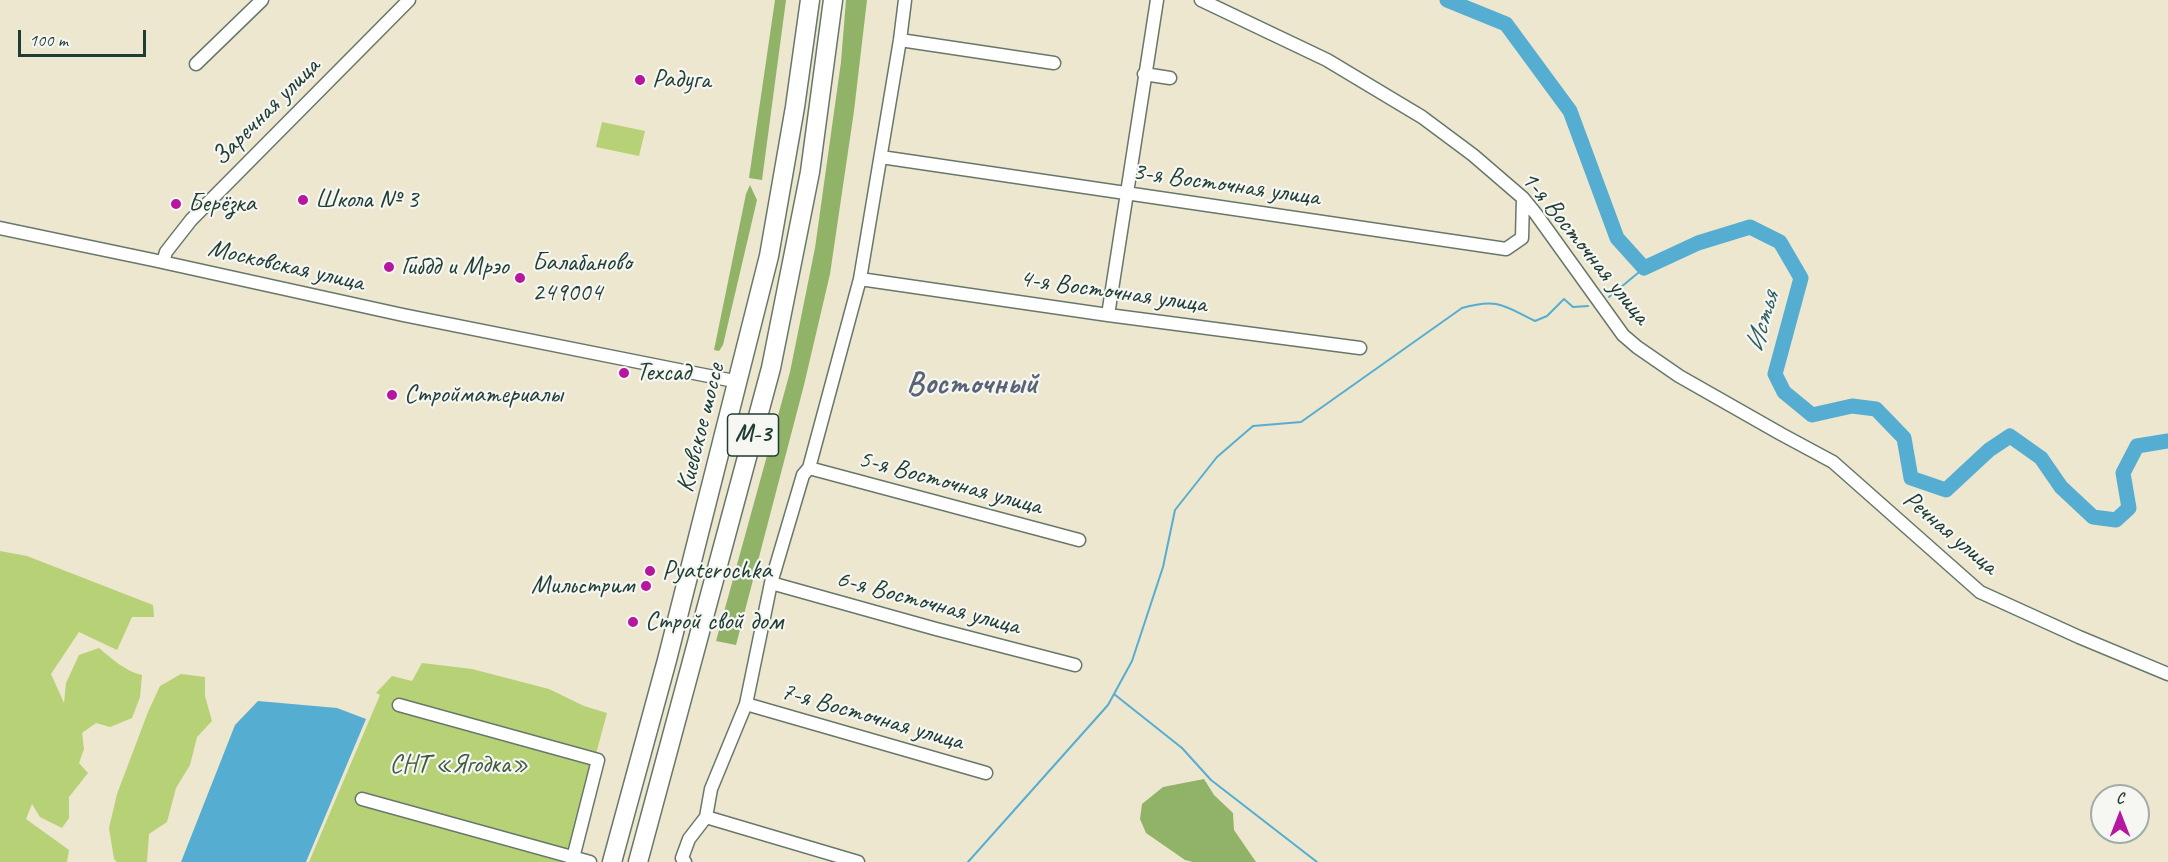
<!DOCTYPE html>
<meta charset="utf-8">
<style>
body{margin:0}
#map{position:relative;width:2168px;height:862px;overflow:hidden;background:#ece7ce;font-family:Caveat,sans-serif}
canvas{display:block}
.north{position:absolute;left:2090px;top:784px;width:60px;height:60px;box-sizing:border-box;background:#f6f6f2;border:2px solid #a0aca6;border-radius:50%;rotate:0deg;font-size:16px;font-weight:700;line-height:24px;text-align:center;color:#1f3d34}
.north::after{content:'';display:block;margin:auto;width:21px;height:27px;background:#b5179e;clip-path:polygon(50% 0,100% 100%,50% 72%,0 100%)}
.scale{position:absolute;left:18px;top:30px;width:128px;height:27px;box-sizing:border-box;border:3px solid #1f3d34;border-top:0;padding-left:8px;font-size:18px;line-height:21px;white-space:nowrap;color:#1f3d34;-webkit-text-stroke:4px #f6f6f2;paint-order:stroke}
</style>
<div id="map">
<canvas width="2168" height="862"></canvas>
<div class="north">С</div>
<div class="scale">100 m</div>
</div>
<script>
const ctx = document.querySelector('canvas').getContext('2d');
ctx.lineJoin = 'round';
function paint(path, color) { ctx.fillStyle = color; ctx.fill(path, 'evenodd'); }
function strokePath(path, color, width, dash) { ctx.strokeStyle = color; ctx.lineWidth = width; ctx.lineCap = dash ? 'butt' : 'round'; ctx.setLineDash(dash || []); ctx.stroke(path); }
function drawText(font, color, halo, rows, align = 'center') {
  ctx.font = font + ' Caveat,sans-serif'; ctx.lineWidth = 4.5; ctx.setLineDash([]); ctx.textBaseline = 'middle'; ctx.strokeStyle = halo; ctx.fillStyle = color; for (const [text, x, y, turn = 0] of rows) {
    ctx.save(); ctx.translate(x, y); ctx.rotate((+turn || 0) * Math.PI / 180); ctx.textAlign = isNaN(turn) ? turn : align; if (halo) ctx.strokeText(text, 0, 0); ctx.fillText(text, 0, 0); ctx.restore();
  }
}
paint(new Path2D(`
 M602,122L645,131L639,156L596,147Z
 M0,551L27,556L153,605L154,617H132L117,650L79,632L51,674L64,703L66,683L79,655L99,648C112,659 125,671 142,675L140,697L132,718L110,727L96,723L82,733L84,749L79,763L88,773L69,797V818L62,828L40,817L32,804L26,819L69,850L67,862H0Z
 M422,663L472,669L549,689L584,706L607,713L567,862H309L380,695L376,693L392,676L412,681Z
 M181,674L205,677V696L212,721L197,737L190,765L176,788L167,822L149,834L147,862H117L114,859L109,828L117,794L148,712L160,686Z`), '#b7d177');
paint(new Path2D(`
 M775,0H786L762,180L749,178Z
 M846,0H867L854,111L830,274L804,385L736,645L716,641L790,372L815,248L841,62Z
 M750,185L757,200L723,345L719,351L714,350L746,194Z
 M1204,779L1214,795L1233,813L1234,830L1256,862H1193L1185,860L1146,833L1140,819L1142,804L1163,787Z`), '#91b368');
paint(new Path2D(`
 M258,701L337,708L366,719L306,862H181L235,725Z`), '#55add2');
strokePath(new Path2D(`
 M1609,297L1644,268
 M1114,694L1182,748L1211,780L1317,862
 M968,862L1108,705L1132,661L1163,567L1175,510L1217,457L1253,426L1301,422L1462,308C1497,298 1503,305 1535,321L1547,316L1564,299L1573,307L1588,306`), '#55add2', 2);
strokePath(new Path2D(`
 M1447,0L1506,24L1570,111L1617,238L1644,268L1698,243L1750,227L1780,242L1801,278L1775,374L1784,392L1812,415L1852,406L1876,409L1904,438L1911,478L1946,490L1989,450L2010,436L2041,458L2061,487L2093,517L2116,520L2129,508L2123,473L2137,446L2168,441`), '#55add2', 15);
const minor = new Path2D(`
 M1201,0L1327,60L1422,117L1473,155L1523,198L1536,214L1623,335L1637,347L1679,376L1781,434L1833,462L1980,592L2079,637L2168,674
 M900,40L1054,63
 M196,64L262,0
 M1144,74L1170,78
 M881,157L1506,249L1522,238L1523,198
 M0,228L153,260L403,315L739,382
 M163,262L166,252L191,220L409,0
 M860,279L1108,315L1360,348
 M1108,315L1157,0
 M809,468L1079,540
 M771,583L936,629L1075,665
 M746,704L986,773
 M399,705L598,760L572,862
 M362,799L590,862
 M706,817L858,862
 M685,862L682,858L689,839L706,817L711,789L746,704L771,583L803,475L809,468L860,279L900,40L905,0`);
const highway = new Path2D(`
 M612,862L667,660L769,256L795,107L810,0
 M638,862L771,368L810,172L833,0`);
strokePath(minor, '#67786a', 15);
strokePath(highway, '#67786a', 21);
strokePath(minor, '#fff', 12);
strokePath(highway, '#fff', 18);
for (const [x, y, r, color] of [
 [640,80,6,"#b5179e"],
 [303,200,6,"#b5179e"],
 [176,204,6,"#b5179e"],
 [389,267,6,"#b5179e"],
 [520,278,6,"#b5179e"],
 [624,373,6,"#b5179e"],
 [392,395,6,"#b5179e"],
 [650,571,6,"#b5179e"],
 [646,586,6,"#b5179e"],
 [633,622,6,"#b5179e"]
]) { const dot = new Path2D(); dot.arc(x, y, r, 0, 2 * Math.PI); ctx.fillStyle = color; ctx.fill(dot); strokePath(dot, '#f6f6f2', 2); }
for (const [x, y, w] of [
 [753,435,51]
]) { const box = new Path2D(); box.roundRect(x - w / 2, y - 21, w, 42, 4.5); ctx.fillStyle = '#f6f6f2'; ctx.fill(box); strokePath(box, '#1f3d34', 1.5); }
drawText('bold 24px', '#1f3d34', null, [
 ["М-3",753,435]
]);
drawText('26px', '#1f3d34', '#f6f6f2', [
 ["Радуга",652,80],
 ["Школа № 3",315,200],
 ["Берёзка",188,204],
 ["Балабаново",532,263],
 ["249004",532,293],
 ["Гибдд и Мрэо",401,267],
 ["Техсад",636,373],
 ["Стройматериалы",404,395],
 ["Pyaterochka",662,571],
 ["Мильстрим",634,586,"right"],
 ["Строй свой дом",645,622]
], 'left');
drawText('26px', '#1f3d34', '#f6f6f2', [
 ["Заречная улица",266,112,-45],
 ["3-я Восточная улица",1226,185,8],
 ["1-я Восточная улица",1585,248,51],
 ["Московская улица",286,266,13],
 ["4-я Восточная улица",1113,292,8],
 ["Киевское шоссе",701,428,-76],
 ["5-я Восточная улица",950,483,15],
 ["Речная улица",1950,533,40],
 ["6-я Восточная улица",928,603,15],
 ["7-я Восточная улица",872,717,16]
]);
drawText('26px', '#3d5b41', '#f6f6f2', [
 ["СНТ «Ягодка»",459,765]
]);
drawText('italic 27px', '#2f5f63', '#f6f6f2', [
 ["Истья",1763,322,-74]
]);
drawText('bold 32px', '#586375', '#f6f6f2', [
 ["Восточный",972,385]
]);
</script>
